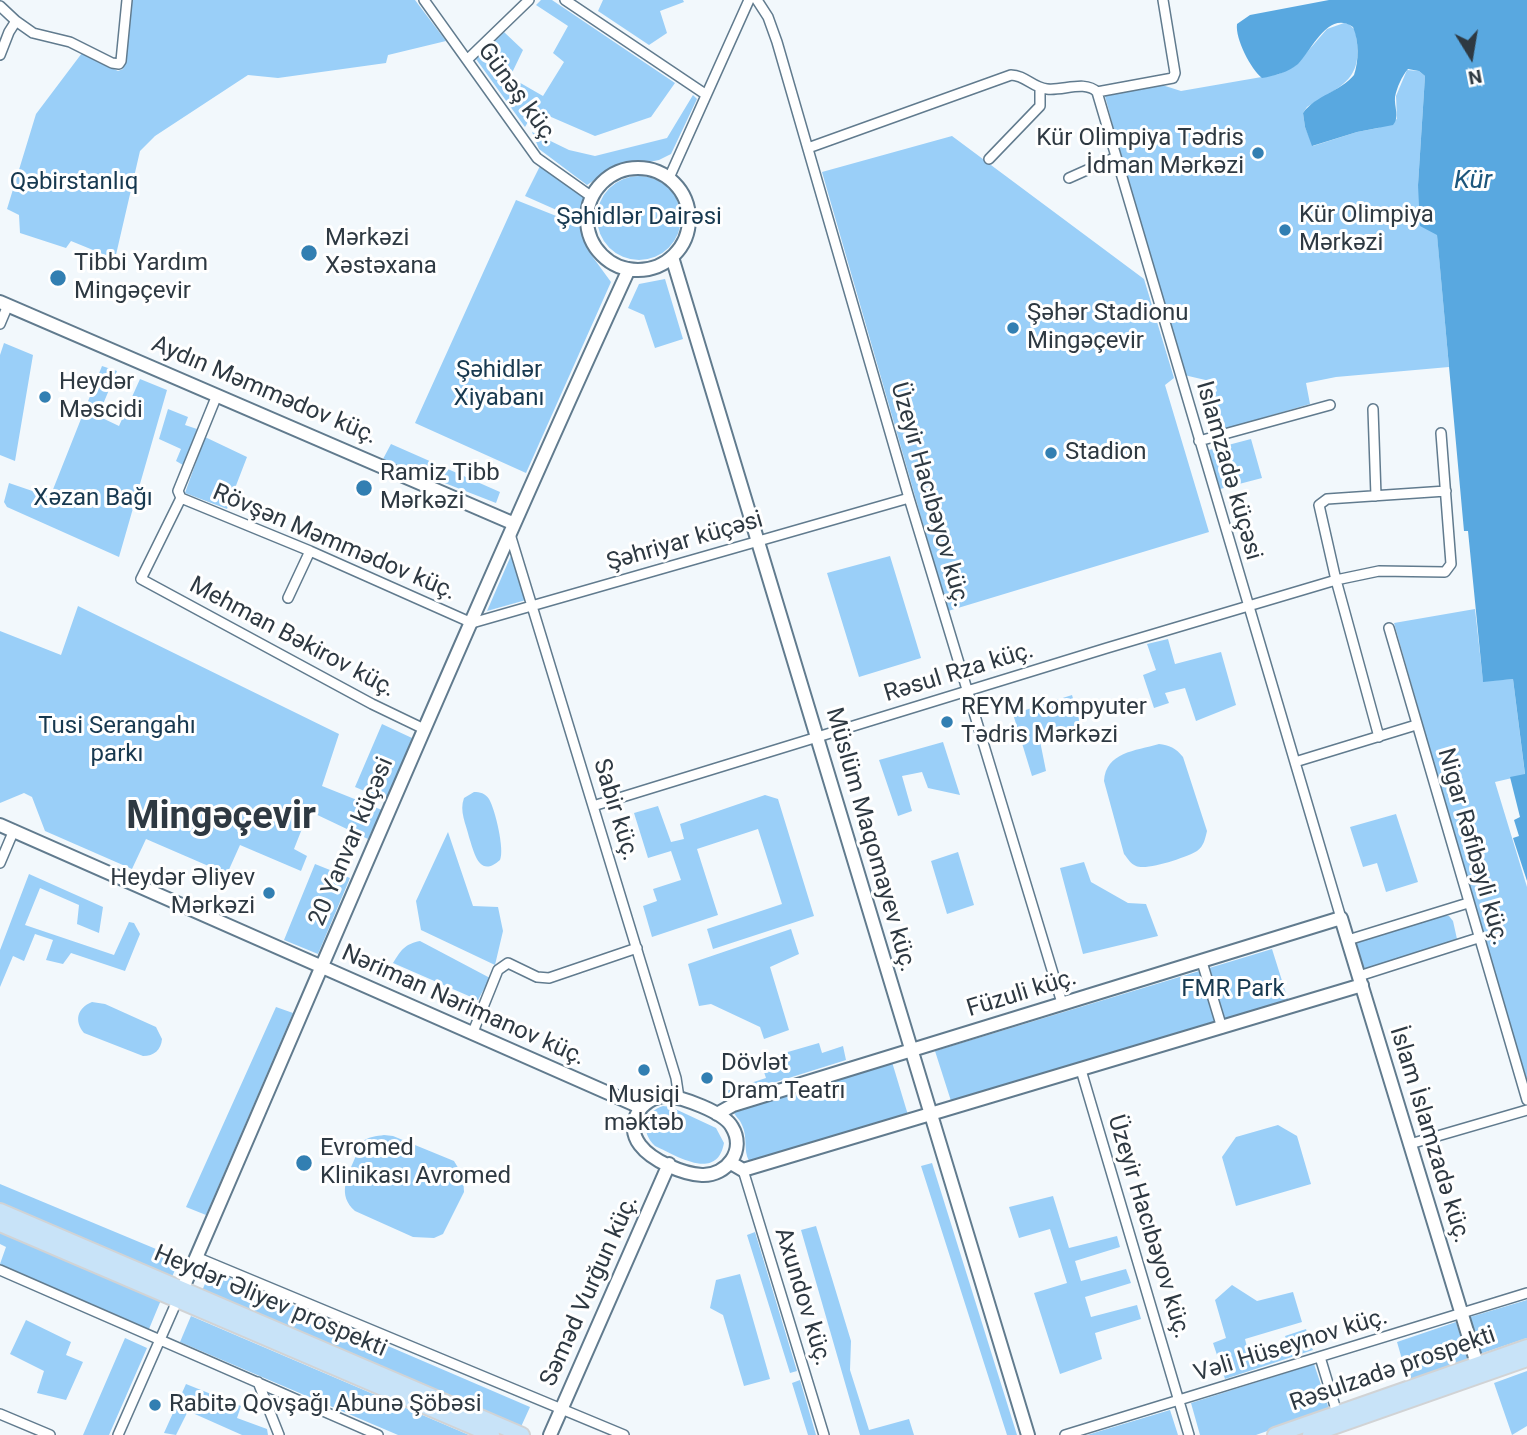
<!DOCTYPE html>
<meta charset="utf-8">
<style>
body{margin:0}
#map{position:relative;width:1527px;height:1435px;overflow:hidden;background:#f2f8fc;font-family:Roboto,sans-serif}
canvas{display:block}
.north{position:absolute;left:1436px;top:21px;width:70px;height:70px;-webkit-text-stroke:5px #fff;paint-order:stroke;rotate:169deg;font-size:19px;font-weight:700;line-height:28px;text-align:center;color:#2e3942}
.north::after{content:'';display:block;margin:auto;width:24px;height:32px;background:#2e3942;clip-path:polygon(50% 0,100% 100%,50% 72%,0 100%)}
</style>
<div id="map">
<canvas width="1527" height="1435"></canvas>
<div class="north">N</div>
</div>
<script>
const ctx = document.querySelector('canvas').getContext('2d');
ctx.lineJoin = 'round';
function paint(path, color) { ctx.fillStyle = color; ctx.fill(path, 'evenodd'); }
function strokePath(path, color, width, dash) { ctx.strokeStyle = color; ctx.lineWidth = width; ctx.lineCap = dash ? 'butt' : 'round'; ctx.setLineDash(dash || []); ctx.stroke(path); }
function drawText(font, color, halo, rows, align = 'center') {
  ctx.font = font + ' Roboto,sans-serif'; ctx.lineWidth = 6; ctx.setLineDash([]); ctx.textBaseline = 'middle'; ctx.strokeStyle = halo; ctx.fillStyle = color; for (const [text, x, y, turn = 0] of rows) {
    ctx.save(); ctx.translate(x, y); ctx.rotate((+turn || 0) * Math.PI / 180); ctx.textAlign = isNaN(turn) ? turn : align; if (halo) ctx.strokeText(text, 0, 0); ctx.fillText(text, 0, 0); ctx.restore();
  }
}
paint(new Path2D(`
 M132,0H415L446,41L388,55L386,63L278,78L248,75L155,136L140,151L115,259L71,241L66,248L20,233L19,215L7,209L36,114L82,53L118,71L123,69Z
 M541,0H552L675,83L651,117L595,136L535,110L525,127L476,59L504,32L523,50L510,77L543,96L564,62L553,53L568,26L536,5Z
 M603,0H683L684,2L660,11L667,33L649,45L598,11Z
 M1344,23L1349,24L1355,30C1365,80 1344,84 1307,107L1303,113L1305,127L1313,146L1357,132L1378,128L1397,119L1396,96L1407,70L1419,71L1425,76L1418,185L1437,234L1449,367L1336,377L1306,383L1310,404L1214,432L1219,418L1212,395L1217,391L1214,382L1184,375L1139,224L1105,96L1162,85L1181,91L1279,74L1295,66L1327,29Z
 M693,95L697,99L671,154L659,160L609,170L587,185L539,149L532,132L569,150L595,156L667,138Z
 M952,136L1144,279L1174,378L1165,385L1209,532L948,611L822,172Z
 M540,166L584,195L579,220L525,196Z
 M597 218a42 42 0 1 1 84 0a42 42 0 1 1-84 0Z
 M516,200L579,225L592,256L611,282L526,473L415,423Z
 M665,279L683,339L655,348L644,315L628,308L639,284Z
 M4,343L33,355L15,461L0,455V355Z
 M102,366L117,371L98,416L119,426L140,379L167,390L119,557L7,507L4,502L9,483L50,497Z
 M168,409L188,417L185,425L197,429L183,465L176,461L181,449L159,439Z
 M205,437L247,457L227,509L185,493Z
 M1251,439L1262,478L1220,489L1209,450Z
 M391,444L500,492L496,503L383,459Z
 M516,544L533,598L487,611Z
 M890,556L921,658L859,677L827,573Z
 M78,606L339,734L322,786L382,810L368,839L309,811L294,849L307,856L301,871L240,845L227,874L146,839L132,869L45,831L32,797L24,793L0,803V631L61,655Z
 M1475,609L1483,681L1513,679L1525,775L1495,782L1527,887V1080L1472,897L1394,623Z
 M1168,639L1175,664L1221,652L1236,705L1196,721L1185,688L1165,693L1169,703L1154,708L1143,675L1156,670L1147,644Z
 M1072,695L1082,729L1040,741L1046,771L1032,776L1013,714Z
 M382,724L412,738L386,800L355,787Z
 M943,742L960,795L928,788L922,772L902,776L912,811L898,816L879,760Z
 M1159,744C1169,745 1176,748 1183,757L1207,831C1205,839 1204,846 1197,851C1187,857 1147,871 1136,866C1131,864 1128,859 1124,854L1104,781C1106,752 1135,751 1159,744Z
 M474,792C480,792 485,793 489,799C495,809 505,850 500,860C479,879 474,852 469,837C466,824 459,811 464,798Z
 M765,795L778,799L814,916L713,949L707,929L782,904L758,829L697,849L718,915L652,937L643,906L657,901L653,889L681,880L671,851L648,858L634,813L658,806L671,842L684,839L680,824Z
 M1396,814L1418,882L1386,892L1377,863L1363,867L1350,827Z
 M448,832L473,906L498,907L503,931L495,965L421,930L416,901Z
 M958,852L974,905L947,914L931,861Z
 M1084,862L1091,882L1128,903L1146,904L1158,936L1083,954L1060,868Z
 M315,864L350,878L318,954L284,940Z
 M29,874L103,907L99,933L77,924L79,905L40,888L25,925L114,955L129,922L134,923L140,934L125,971L71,953L63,964L46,960L53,940L35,934L24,961L13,956L0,987V950Z
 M1442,915L1449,916L1453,921L1457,939L1453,943L1363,972L1354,943Z
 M791,929L799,954L770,967L789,1030L764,1039L760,1027L711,1004L699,1006L688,964Z
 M420,941L490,978L478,1000L393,963C401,950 405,944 420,941Z
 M1272,949L1289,1003L951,1101L935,1051Z
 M92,1002L105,1004L156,1027L162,1039C161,1050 154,1056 143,1056L84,1033C74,1021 77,1008 92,1002Z
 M276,1007L293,1013L206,1215L186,1207Z
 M819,1043L822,1053L843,1046L846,1060L722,1099L720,1093L766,1078L760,1060Z
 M892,1062L908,1115L749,1161C743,1150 748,1137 742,1125C740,1119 735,1117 733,1110Z
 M663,1106L671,1107L716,1128L724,1143C717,1182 677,1156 655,1146C640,1132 644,1112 663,1106Z
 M1278,1125L1297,1136L1311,1184L1236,1206L1222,1157L1236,1137Z
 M384,1135L393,1136L454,1161L463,1176L464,1192L443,1234L434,1238L413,1237L355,1211C337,1195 347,1177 355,1158C357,1154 359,1146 362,1142C367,1137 377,1136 384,1135Z
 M932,1163L1017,1435H1007L921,1166Z
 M0,1184L180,1259L171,1279L0,1205Z
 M1053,1196L1069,1248L1117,1236L1120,1247L1075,1261L1081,1281L1126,1269L1131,1283L1085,1297L1091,1317L1137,1305L1141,1319L1095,1333L1102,1359L1060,1374L1034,1293L1067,1283L1050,1229L1019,1238L1009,1207Z
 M816,1226L851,1341L850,1370L869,1430L909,1419L914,1435H860L801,1230Z
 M0,1230L161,1300L149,1329L0,1264L6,1247L0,1244Z
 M755,1232L797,1371L790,1373L747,1235Z
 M211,1270L530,1407L520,1429L201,1293Z
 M740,1274L770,1379L744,1386L723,1315L710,1308L716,1280Z
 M1232,1285L1257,1301L1293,1292L1302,1322L1245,1339L1251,1363L1290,1351L1285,1336L1306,1329L1313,1350L1225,1379L1213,1343L1226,1338L1215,1300Z
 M1527,1300V1338L1480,1354L1470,1317Z
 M191,1316L469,1435H398L180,1342Z
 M26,1320L71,1342L66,1355L83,1362L66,1400L37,1393L44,1371L10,1354Z
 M1456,1322L1468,1359L1408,1380L1397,1342Z
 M125,1338L147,1348L109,1435H83Z
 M1314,1364L1329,1409L1256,1435H1200L1191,1403Z
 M1527,1371V1426L1512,1435L1494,1383Z
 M800,1380L816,1435H808L792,1383Z
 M186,1384L241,1406L237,1418L267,1429L268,1435H242L188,1411L176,1435L164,1433Z
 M1170,1410L1178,1435H1087Z`), '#9acff8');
paint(new Path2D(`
 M1329,0H1527V881L1513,838L1519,836L1514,820L1520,817L1510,777L1525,774L1513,679L1483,682L1468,531H1464L1437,235L1420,226L1418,185L1425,76L1419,71L1408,69C1402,76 1397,87 1395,97C1394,107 1400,117 1393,125L1357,132L1312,146L1305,127L1303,113C1316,95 1340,92 1354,75C1359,61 1359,41 1353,27C1328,10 1312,50 1298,64C1289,72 1274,76 1262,78C1251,69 1235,39 1237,24L1250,15Z`), '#59a8e0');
const street = new Path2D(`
 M424,0L537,158L592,197
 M565,0L705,94
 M757,0L768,17L777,42L909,498L1062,1003
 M0,6L16,21
 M0,55L9,32L16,21L33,33L70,42L112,63L119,64L121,61L127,0
 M468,59L529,0
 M1097,92L1173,78L1175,73L1163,0
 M808,148L1011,75C1025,75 1033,88 1047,89C1063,91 1085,80 1097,92L1341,918
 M989,159L1040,106V88
 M669,178L749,0
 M1069,178L1116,157
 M0,324L8,305
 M217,395L178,491L181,498L141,579L372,704L424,729
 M1373,409L1376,496
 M1199,441L1330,405
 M181,498L310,551L472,623L909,498
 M510,534L676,1078L679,1098
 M288,598L310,551
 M1389,628L1527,1100
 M1379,737L1336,580L1319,505L1327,499L1446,491
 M1295,762L1416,725
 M593,806L1107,648L1336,580L1379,571L1445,572L1451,564L1441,433
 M0,863L14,830
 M1348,940L1468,903
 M1202,962L1222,1028
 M1359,976L1478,938
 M473,1032L498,970L508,963L537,977L549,978L637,948
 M1081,1070L1189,1435
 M1410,1144L1527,1110
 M743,1170L824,1435
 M196,1257L624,1435
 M0,1270L378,1435
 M1320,1357L1337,1413
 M258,1382L279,1435
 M0,1414L50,1435
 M118,1435L177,1301
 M1065,1435L1527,1293`);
const secondary = new Path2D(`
 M587 219a51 51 0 1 1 102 0a51 51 0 1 1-102 0Z
 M672,257C794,649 907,1043 1028,1435
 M0,302L510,522
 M0,825L640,1107
 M666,1096C682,1097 724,1112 732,1127C746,1150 727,1176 702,1175C683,1174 652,1161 640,1145C624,1124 641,1097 666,1096Z
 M717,1114L733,1105L1341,918L1477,1364
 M731,1163L743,1170L1362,985
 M179,1297C328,954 473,609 629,269
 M550,1435L669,1164`);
const primary = new Path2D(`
 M0,1211L522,1435
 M0,1224L492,1435
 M1275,1435L1527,1347
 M1310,1435L1527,1359`);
strokePath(street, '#617b8e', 12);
strokePath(secondary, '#617b8e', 16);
strokePath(primary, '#d1d3d5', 18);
strokePath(street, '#fff', 9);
strokePath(secondary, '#fff', 12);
strokePath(primary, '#c8e3f8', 14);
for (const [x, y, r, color] of [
 [1258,153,7,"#327fb2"],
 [1285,230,7,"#327fb2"],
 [309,253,9,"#327fb2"],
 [58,278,9,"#327fb2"],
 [1013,328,7,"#327fb2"],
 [45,397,7,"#327fb2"],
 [1051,453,7,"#327fb2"],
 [364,488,9,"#327fb2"],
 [947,722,7,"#327fb2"],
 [269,893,7,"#327fb2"],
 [644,1070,7,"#327fb2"],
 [707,1078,7,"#327fb2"],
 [304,1163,9,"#327fb2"],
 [155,1405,7,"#327fb2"]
]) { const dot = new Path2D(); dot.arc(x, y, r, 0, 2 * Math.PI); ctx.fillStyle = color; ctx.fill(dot); strokePath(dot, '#fff', 2.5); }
drawText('24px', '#2e3942', '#fff', [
 ["Günəş küç.",517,94,54],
 ["Aydın Məmmədov küç.",264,391,23],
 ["Islamzadə küçəsi",1228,471,74],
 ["Üzeyir Hacıbəyov küç.",929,495,74],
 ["Şəhriyar küçəsi",685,542,-16],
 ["Rövşən Məmmədov küç.",334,543,23],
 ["Mehman Bəkirov küç.",292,638,28],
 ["Rəsul Rza küç.",959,673,-17],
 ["Sabir küç.",615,810,73],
 ["Müslüm Maqomayev küç.",870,840,74],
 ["20 Yanvar küçəsi",352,842,-67],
 ["Nigar Rəfibəyli küç.",1472,847,74],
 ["Füzuli küç.",1022,994,-17],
 ["Nəriman Nərimanov küç.",463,1006,24],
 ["İslam İslamzadə küç.",1429,1135,73],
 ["Üzeyir Hacıbəyov küç.",1148,1227,73],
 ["Səməd Vurğun küç.",590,1291,-66],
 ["Axundov küç.",802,1297,73],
 ["Heydər Əliyev prospekti",270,1302,23],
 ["Vəli Hüseynov küç.",1291,1346,-17],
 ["Rəsulzadə prospekti",1393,1370,-19]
]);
drawText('24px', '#2e3942', '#fff', [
 ["Kür Olimpiya Tədris",1244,139,"right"],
 ["İdman Mərkəzi",1244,167,"right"],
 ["Kür Olimpiya",1299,216],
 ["Mərkəzi",1299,244],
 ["Mərkəzi",325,239],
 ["Xəstəxana",325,267],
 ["Tibbi Yardım",74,264],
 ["Mingəçevir",74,292],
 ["Şəhər Stadionu",1027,314],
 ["Mingəçevir",1027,342],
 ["Heydər",59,383],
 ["Məscidi",59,411],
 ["Stadion",1065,453],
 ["Ramiz Tibb",380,474],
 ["Mərkəzi",380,502],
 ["REYM Kompyuter",961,708],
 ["Tədris Mərkəzi",961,736],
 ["Heydər Əliyev",255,879,"right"],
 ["Mərkəzi",255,907,"right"],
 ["Dövlət",721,1064],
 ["Dram Teatrı",721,1092],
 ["Musiqi",644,1096,"center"],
 ["məktəb",644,1124,"center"],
 ["Evromed",320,1149],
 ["Klinikası Avromed",320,1177],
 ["Rabitə Qovşağı Abunə Şöbəsi",169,1405]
], 'left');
drawText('24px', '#173950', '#fff', [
 ["Qəbirstanlıq",74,183],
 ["Şəhidlər Dairəsi",639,218],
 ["Şəhidlər",499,371],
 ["Xiyabanı",499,399],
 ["Xəzan Bağı",93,499],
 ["Tusi Serangahı",117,727],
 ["parkı",117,755],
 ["FMR Park",1233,990]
]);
drawText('italic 26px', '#1c567c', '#fff', [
 ["Kür",1473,181]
]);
drawText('bold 38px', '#2e3942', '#fff', [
 ["Mingəçevir",221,818]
]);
</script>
